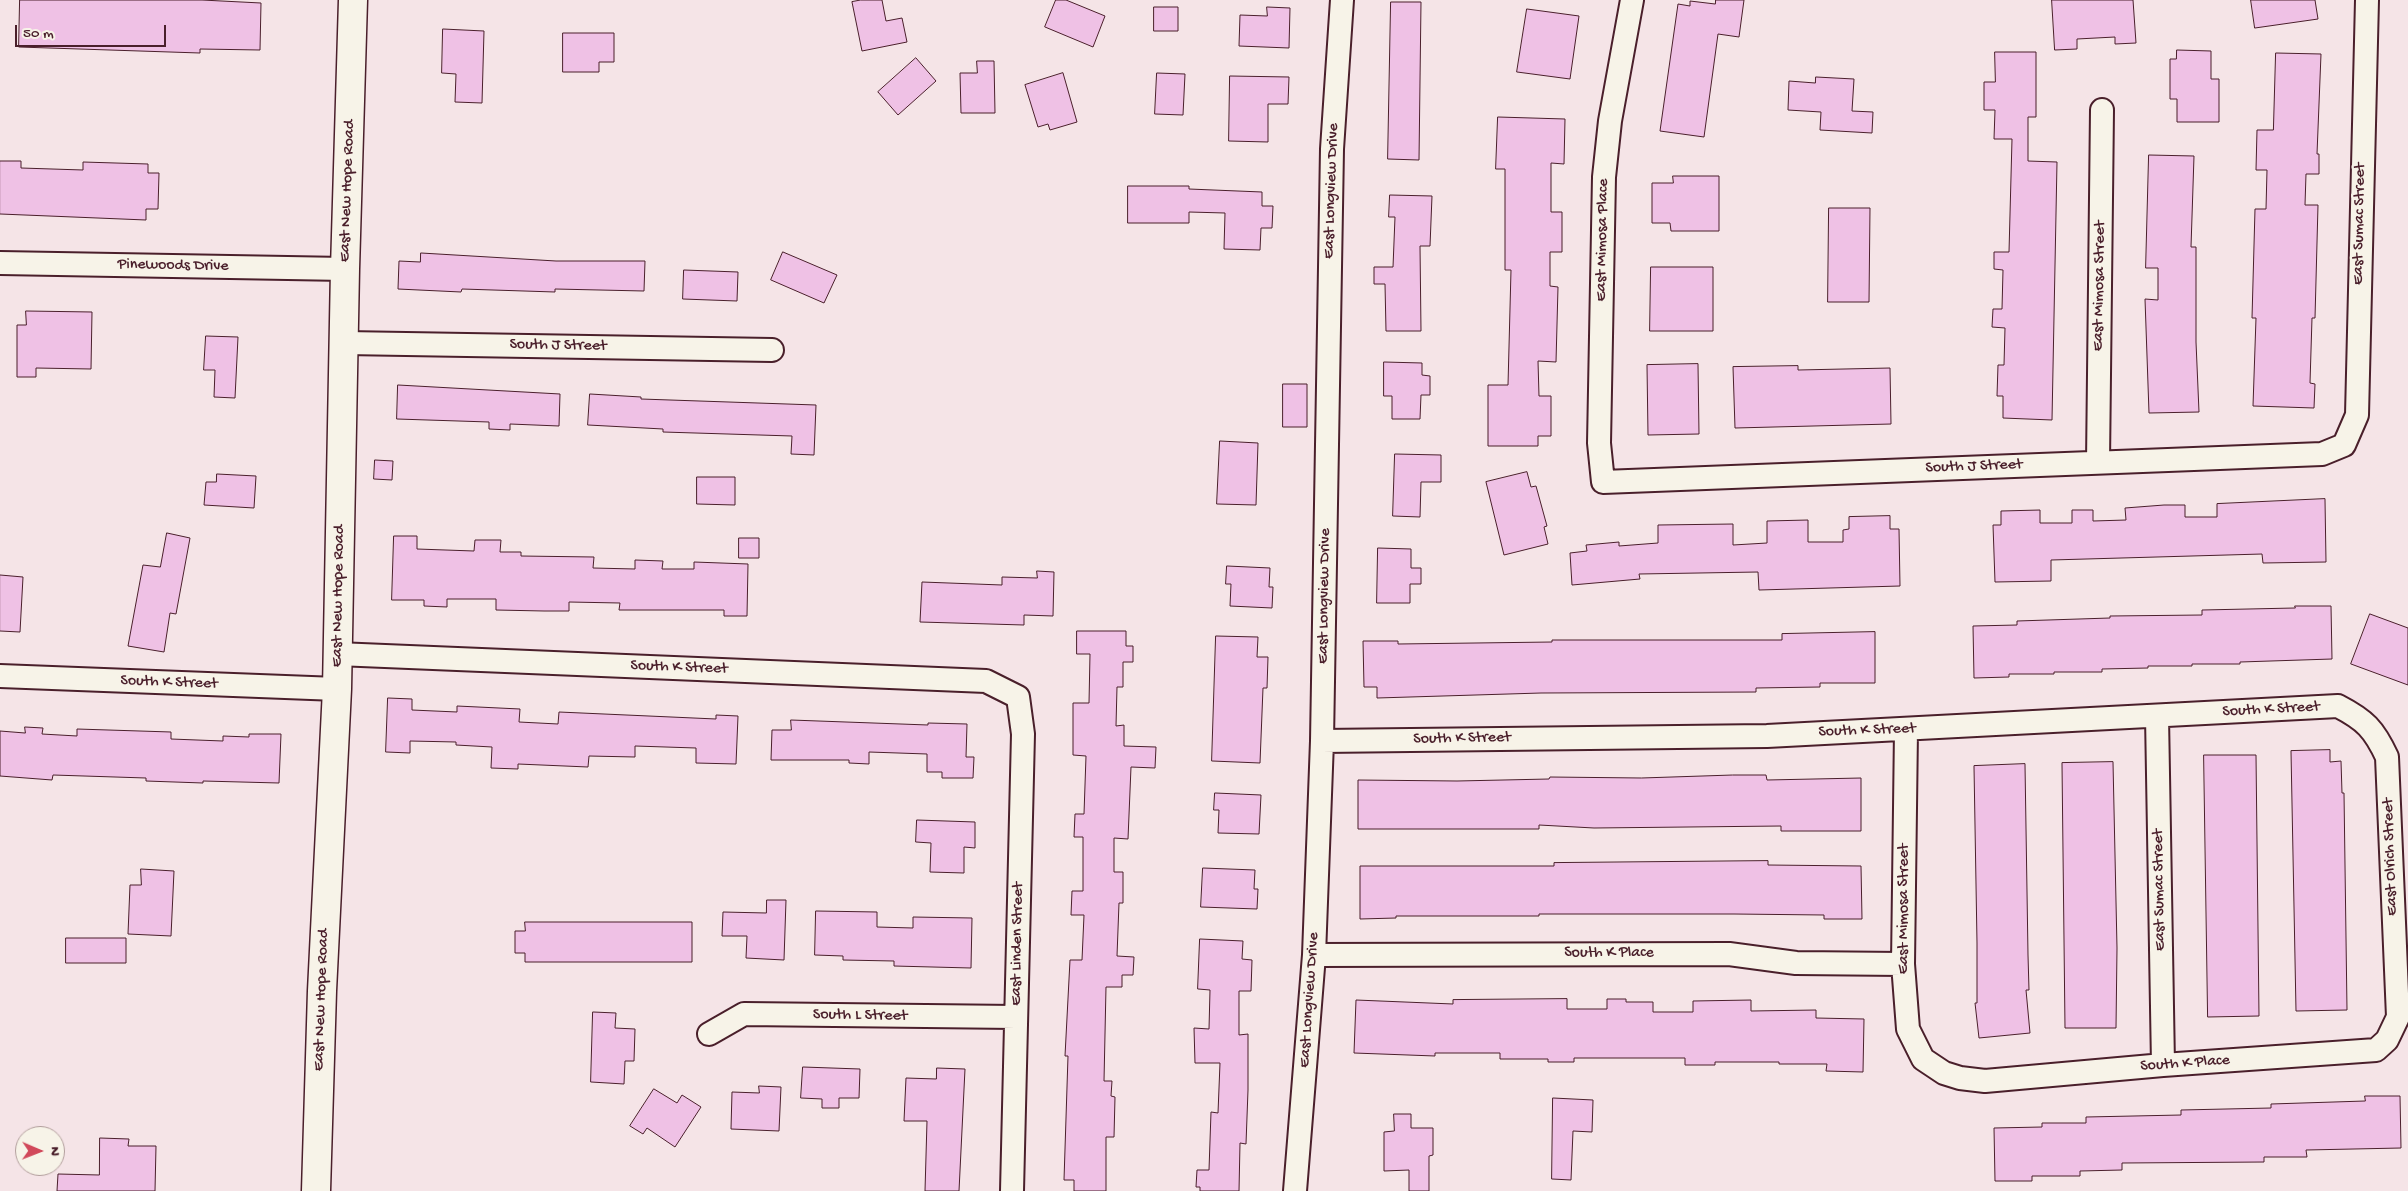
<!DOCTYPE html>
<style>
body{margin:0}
#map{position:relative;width:2408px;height:1191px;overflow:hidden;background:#f5e4e7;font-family:"Gochi Hand",sans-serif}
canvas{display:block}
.north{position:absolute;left:15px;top:1126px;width:50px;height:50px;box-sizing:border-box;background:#f7f3e8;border:1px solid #b29e9c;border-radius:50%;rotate:91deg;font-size:14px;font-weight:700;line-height:20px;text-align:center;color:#4a1f2b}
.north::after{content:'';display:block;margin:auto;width:18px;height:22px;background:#d1495b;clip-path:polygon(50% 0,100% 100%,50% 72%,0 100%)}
.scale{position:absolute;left:15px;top:25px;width:151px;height:22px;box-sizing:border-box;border:2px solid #4a1f2b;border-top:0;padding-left:6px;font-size:15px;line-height:18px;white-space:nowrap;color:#4a1f2b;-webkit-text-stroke:4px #f7f3e8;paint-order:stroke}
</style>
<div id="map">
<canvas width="2408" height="1191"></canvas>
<div class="north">N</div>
<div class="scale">50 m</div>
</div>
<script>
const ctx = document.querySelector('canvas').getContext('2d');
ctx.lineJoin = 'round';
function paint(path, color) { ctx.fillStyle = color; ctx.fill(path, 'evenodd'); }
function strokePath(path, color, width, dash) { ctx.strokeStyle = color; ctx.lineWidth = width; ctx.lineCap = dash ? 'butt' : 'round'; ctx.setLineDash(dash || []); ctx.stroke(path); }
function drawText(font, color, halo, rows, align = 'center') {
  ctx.font = font + ' "Gochi Hand",sans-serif'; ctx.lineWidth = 4.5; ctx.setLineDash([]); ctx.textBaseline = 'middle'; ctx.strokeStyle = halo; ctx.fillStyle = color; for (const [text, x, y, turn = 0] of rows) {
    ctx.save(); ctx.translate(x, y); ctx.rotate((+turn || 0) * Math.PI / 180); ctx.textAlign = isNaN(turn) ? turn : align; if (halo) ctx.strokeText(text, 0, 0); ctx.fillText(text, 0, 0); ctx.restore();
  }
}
const building = new Path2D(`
 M20,0H202L261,3L260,50L200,49V53L19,47Z
 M861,0H882L886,21L902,18L907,42L862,51L852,2Z
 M1056,0H1066L1105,16L1093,47L1045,27Z
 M1716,0H1744L1739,37L1718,34L1704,137L1660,131L1678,4L1690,6V1L1715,4Z
 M2052,0H2133L2136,43L2115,44V37L2077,39V49L2055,50Z
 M2251,0H2315L2318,19L2255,28Z
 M1391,2H1421L1419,160L1388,159Z
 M1154,7H1178V31H1154Z
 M1267,7L1290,8L1289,48L1239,46L1240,15L1267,16Z
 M1527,9L1579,16L1570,79L1517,72Z
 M443,29L484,31L482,103L455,102L456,74L442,73Z
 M563,33H614V62H599V72H563Z
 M2177,50L2211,51V79H2219V122H2177V99H2170V59H2176Z
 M1995,52H2036V117H2028V161L2057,162L2052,420L2003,418V396H1997L1998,365H2004L2005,328L1992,327L1993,309H2002L2003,270L1994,269V252H2009L2012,139H1994L1995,110H1984V82H1995Z
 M2276,53L2321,54L2317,154H2319V174H2306L2305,205H2318L2315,318H2312L2310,383L2315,384L2314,408L2253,406L2256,318H2252L2255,209H2266L2267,170H2256L2257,130H2273Z
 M916,58L936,81L898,115L878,92Z
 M977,61H994L995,113H961L960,73H977Z
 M1063,73L1077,122L1050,130L1048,124L1038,127L1025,85Z
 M1157,73L1185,74L1183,115L1155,114Z
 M1230,76L1289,77L1288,104H1268V142L1229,141Z
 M1816,77L1854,79L1852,111L1873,112L1872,133L1820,130L1821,112L1788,110L1789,81L1815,83Z
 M1498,117L1565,119L1564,164L1551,163V212H1562V252H1550V286L1558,287L1556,362L1538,361L1539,396H1551V436H1538V446H1488V385H1508L1511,270H1505V169H1496Z
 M2149,155L2194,156L2191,247H2196V342L2199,412L2149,413L2145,299L2158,300V268H2146Z
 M0,161H21V168L83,170V162L148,164V173H159L158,209H146V220L0,214Z
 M1673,176H1719V231H1671L1670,223H1652V183H1673Z
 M1128,186H1189V189L1262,192V206H1273L1272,228H1261L1260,250L1224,249L1225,213L1189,212V223H1128Z
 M1390,195L1432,196L1430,246H1420L1421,331H1386L1385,284H1374V267H1393L1395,217H1389Z
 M1829,208H1870L1869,302H1828Z
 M783,252L837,275L824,303L771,280Z
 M421,253L556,261H645L644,291L555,289V292L462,289L461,292L398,289L399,261L420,262Z
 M1651,267H1713V331H1650Z
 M684,270L738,272L737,301L683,299Z
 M26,311L92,312L91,369L36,368V377H17V325H26Z
 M206,336L238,337L235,398L214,397L215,370H204Z
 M1384,362L1422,363V375L1430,376V395H1421L1420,419H1392V396H1384Z
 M1698,364L1699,434L1648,435L1647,365Z
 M1798,366V370L1890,368L1891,424L1735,428L1733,367Z
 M1283,384H1307V427H1283Z
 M398,385L560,394L559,426L510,424V430L489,429V422L397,419Z
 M590,394L641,397V399L816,405L814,455L791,454L792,436L663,432V429L588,425Z
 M1220,441L1258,443L1256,505L1217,504Z
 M1395,454L1441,455V482H1421L1420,517L1393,516Z
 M375,460L393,461L392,480L374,479Z
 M1527,472L1531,487L1536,486L1547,526L1544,527L1548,544L1504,555L1486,482Z
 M217,474L256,476L254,508L204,505L206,482H216Z
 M697,477H735V505L697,504Z
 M2325,499L2326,562L2263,563L2262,554L2051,560V581L1995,582L1993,525H2001V511L2040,510V523H2072V510H2093V521L2126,520L2125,508L2164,505H2185V517H2217V504Z
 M1890,516V529H1899L1900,586L1759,590L1758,572L1639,574L1640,579L1572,585L1570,553L1587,551L1586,545L1619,542V546L1658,543V525L1733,524V545L1767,543V521L1808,520V542H1843V530L1849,529V517Z
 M167,533L190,538L176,614L170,613L164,652L128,646L143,565L160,567Z
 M394,536H417V549L474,551L475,540H501L500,552H521V556L594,557L593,568L635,569V560L663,561L662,569H694V562L748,564L747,616H724V610H619L620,603L569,602V611H544L496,610V599H447V607L424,606V600H392Z
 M739,538H759V558H739Z
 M1378,548L1411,549V568H1421V584H1410V603H1377Z
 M1227,566L1270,568L1269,587H1273L1272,608L1230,606L1231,584H1226Z
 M1037,571L1054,572L1053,616L1024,615V625L920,622L922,582L1002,585V577L1037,578Z
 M0,575L23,577L20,632L0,631Z
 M2295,606H2331L2332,659L2240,662V664H2192V666H2148V668L2102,669V672H2054V674H2009V677L1974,678L1973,626L2017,625V621L2110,618V616L2202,615V610L2295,608Z
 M2370,614L2408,628V685L2351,664Z
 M1077,631H1126V646H1133V662H1123V687H1117L1116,726L1124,725V746L1156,747L1155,768L1131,767L1128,839L1114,838V872H1123V903H1119L1117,956L1134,957L1133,975H1122V987H1106L1104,1081H1112L1111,1096L1115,1097L1114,1137H1106V1191H1074V1180H1064L1068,1056H1065L1070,960H1082L1084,915H1071L1072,891H1083V837H1074L1075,814H1084L1086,756L1073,755V703H1089L1090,654H1077Z
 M1875,632V683H1820V687L1756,688V692L1541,693L1377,698V687H1364L1363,641H1398V644L1552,642V640H1782V634Z
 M1216,636L1258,637L1257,657H1268L1267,688H1263L1260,763L1212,761Z
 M388,698L412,699V710L457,712V706L520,709L519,722L558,724L559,712L716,719V715L738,716L736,764L696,763V748L635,746V757L589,756L588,767L518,764V769L491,768L492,747L456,745V742L410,741V753L386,752Z
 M791,720L928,725V723L967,724L966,757H974L973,778H942V772H927V754L869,752V764L849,763V760H771L772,730H791Z
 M25,727L43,728L42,734L77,736V729L171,732V739L223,741V736L249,737V734H281L279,783L203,781V783L146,781V778L53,775L52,780L0,776V731L25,733Z
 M2330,750V762L2341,761L2342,793H2344L2347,1010L2296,1011L2291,751Z
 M2204,755H2256L2259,1016L2208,1017Z
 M2113,762L2117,948L2116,1028H2065L2062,763Z
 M2025,764L2028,955L2029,990H2026L2030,1033L1979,1038L1975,1003H1977V943L1974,766Z
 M1733,775H1766L1767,780L1861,778V831H1781V826L1594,828L1539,825V829H1358V780L1457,781L1549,779L1550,777L1641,778Z
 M1215,793L1261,795L1259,834L1218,833L1219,810H1214Z
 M917,820L975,822V848L964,847V873L930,872L931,843L916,842Z
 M1768,861V865L1861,866L1862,919H1824V915L1734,914H1539V916H1396V918L1360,919V866H1554V863Z
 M1203,868L1255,870L1254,889H1258L1257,909L1201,907Z
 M141,869L174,871L171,936L128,934L130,885H141Z
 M767,900H786L784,960L746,958L747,936H722L723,912L766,913Z
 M816,911L877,912V927L913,928V917L972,918L971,968L894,966V961L843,960V956L815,955Z
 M525,922H692V962H525V953H515V931H525Z
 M66,938H126V963H66Z
 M1200,939L1243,941L1242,959L1252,960L1251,991H1239V1035L1248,1034V1090L1246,1144L1240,1143L1239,1191H1200V1187H1196L1197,1170H1209L1211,1112L1218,1113L1220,1063H1195L1194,1028L1209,1029L1210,990L1198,989Z
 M1567,999V1009H1607V999H1626V1002H1653V1012H1693V1001L1751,1000V1011L1816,1010V1018L1864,1019L1863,1072L1826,1071L1827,1064H1779V1062H1715V1065H1685V1058H1574V1062H1548V1059H1500V1053H1435V1056L1354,1053L1356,1000L1453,1004V1000Z
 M593,1012L616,1013L615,1028L635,1029L634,1061H625L624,1084L591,1082Z
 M803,1067L860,1069L859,1098H839V1108H822V1099L801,1098Z
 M937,1068L965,1069L959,1191H925L927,1121H904L906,1078L936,1079Z
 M759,1086L781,1087L779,1131L731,1129L732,1092L759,1093Z
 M654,1089L677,1103L682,1095L701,1107L675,1147L647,1128L643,1134L630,1126Z
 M2365,1096H2400L2401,1148L2306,1150L2307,1157H2264V1162L2122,1163V1170L2080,1171V1176H2032V1181H1995L1994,1128L2042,1127V1123H2086V1117L2181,1115V1110L2271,1108V1104L2365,1101Z
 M1553,1098L1593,1100L1592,1132L1573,1131L1571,1180L1552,1179Z
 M1394,1114H1411V1128H1433V1155L1429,1156V1191H1409V1170L1384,1171V1132L1394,1131Z
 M100,1138L129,1139L128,1146H156L155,1191H57L58,1174L99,1175Z`);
paint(building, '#efc1e5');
strokePath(building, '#4a1f2b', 1);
const street = new Path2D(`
 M1632,0L1610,121L1604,177L1599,443L1603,482L2322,454L2344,445L2357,415L2367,0
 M0,263L345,269
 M345,343L772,350
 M2098,462L2102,110
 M337,654L986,681L1018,697L1023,734L1012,1191
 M0,676L337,689
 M2157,716L2163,1065
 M1322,741L1767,736L2338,706C2365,720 2374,729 2387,757L2398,1017L2387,1040L2376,1050L2163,1065L1985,1081L1960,1078L1944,1073L1923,1059L1908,1029L1903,964L1906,730
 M1314,955L1729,954L1796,963L1903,964
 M709,1034L744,1014L1016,1017
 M1295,1191L1314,955L1322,741L1332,149L1342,0`);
const secondary = new Path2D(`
 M316,1191L322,991L337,689L345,269L353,0`);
strokePath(street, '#4a1f2b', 26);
strokePath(secondary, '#4a1f2b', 31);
strokePath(street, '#f7f3e8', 22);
strokePath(secondary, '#f7f3e8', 28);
drawText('16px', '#4a1f2b', '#f7f3e8', [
 ["East New Hope Road",348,191,-88],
 ["East Longview Drive",1332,191,-88],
 ["East Sumac Street",2360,224,-89],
 ["East Mimosa Place",1603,240,-89],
 ["Pinewoods Drive",173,266,1],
 ["East Mimosa Street",2100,286,-89],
 ["South J Street",558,346,1],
 ["South J Street",1974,467,-2],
 ["East New Hope Road",339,596,-89],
 ["East Longview Drive",1325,596,-89],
 ["South K Street",679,668,2],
 ["South K Street",169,683,2],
 ["South K Street",2271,710,-3],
 ["South K Street",1867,731,-2],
 ["South K Street",1462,739,-1],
 ["East Olrich Street",2391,857,-92],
 ["East Sumac Street",2160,890,-91],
 ["East Mimosa Street",1905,909,-90],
 ["East Linden Street",1018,944,-89],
 ["South K Place",1609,954],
 ["East New Hope Road",322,1000,-88],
 ["East Longview Drive",1310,1000,-86],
 ["South L Street",860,1016,1],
 ["South K Place",2185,1064,-4]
]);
</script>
